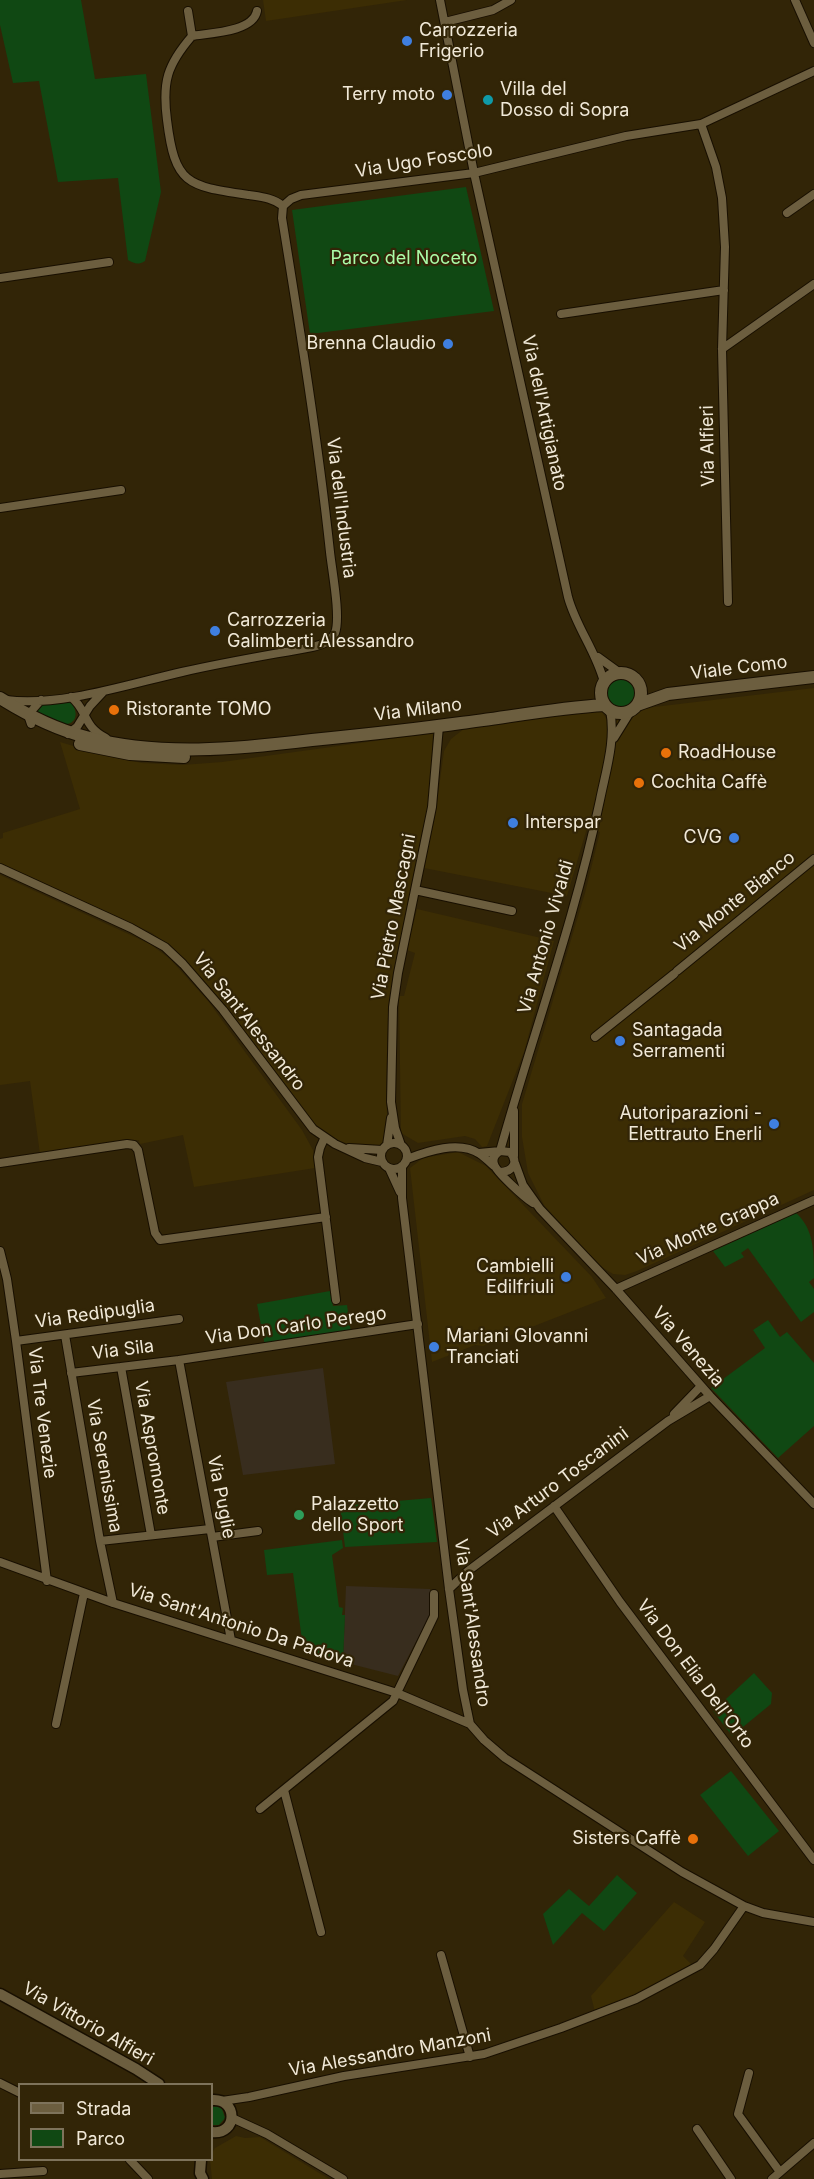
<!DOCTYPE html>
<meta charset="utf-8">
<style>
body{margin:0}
#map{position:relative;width:814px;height:2179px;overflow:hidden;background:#322507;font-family:Inter,sans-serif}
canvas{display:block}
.legend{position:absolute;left:18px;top:2083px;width:195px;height:78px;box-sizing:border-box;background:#322507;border:2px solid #7e735b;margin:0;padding:8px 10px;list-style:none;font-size:18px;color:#f1e9d8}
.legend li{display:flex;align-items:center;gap:12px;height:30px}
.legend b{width:30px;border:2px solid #7e735b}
</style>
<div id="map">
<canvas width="814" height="2179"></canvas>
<ul class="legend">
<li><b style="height:8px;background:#6c5e3f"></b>Strada</li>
<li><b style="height:16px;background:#104813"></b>Parco</li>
</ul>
</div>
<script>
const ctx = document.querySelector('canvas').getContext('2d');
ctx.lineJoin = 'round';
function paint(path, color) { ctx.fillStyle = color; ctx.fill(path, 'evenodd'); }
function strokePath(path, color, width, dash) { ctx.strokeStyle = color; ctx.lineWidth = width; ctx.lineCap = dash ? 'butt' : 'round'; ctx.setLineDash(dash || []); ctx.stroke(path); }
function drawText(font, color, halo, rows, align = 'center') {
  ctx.font = font + ' Inter,sans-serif'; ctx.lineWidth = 4.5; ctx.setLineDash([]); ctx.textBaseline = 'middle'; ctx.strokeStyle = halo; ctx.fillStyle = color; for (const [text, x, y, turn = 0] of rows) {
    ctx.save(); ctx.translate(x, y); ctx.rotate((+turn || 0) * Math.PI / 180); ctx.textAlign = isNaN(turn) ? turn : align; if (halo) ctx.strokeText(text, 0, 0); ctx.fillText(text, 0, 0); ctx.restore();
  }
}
paint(new Path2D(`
 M263,0H407L266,21Z
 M814,688V1190L637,1271L625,1275L613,1274L597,1264L544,1205L528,1173L522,1137V1104L585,893L600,832L587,828L567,896L424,868L435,817L444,751L451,739L465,728L593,708L602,712L607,720L623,721L645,709L654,707Z
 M433,733L430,798L393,978L388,1018L386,1086L387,1114L383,1143L379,1147L353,1145L335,1140L316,1126L250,1040L175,951L152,933L0,863V839L3,838V833L80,809L60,742L104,755L142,763L182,765L222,762Z
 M0,875L150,944L170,959L208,1001L302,1130L313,1150L315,1168L194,1187L183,1135L140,1144L139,1140L40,1154L30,1081L0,1085Z
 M417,909L554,941L524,1052L487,1146L482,1147L475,1139L465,1136L418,1143L401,1133L399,996H404L415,953L407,950Z
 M458,1152L486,1166L592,1277L606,1298L483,1346L475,1345L432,1362L410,1168L423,1158Z
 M674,1902L705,1922L683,1956L693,1966L637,1997L595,2012L591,1996Z
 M236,2136L245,2138L260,2137L329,2179H212L210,2160L212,2153L215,2148Z`), '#3c2d04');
paint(new Path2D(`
 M323,1368L335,1464L243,1475L226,1382Z
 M346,1586L430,1589V1615L398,1676L343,1662Z`), '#382d1e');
paint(new Path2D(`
 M0,0H81L95,79L146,74L161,192L145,261C138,265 135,264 128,260L118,178L58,182L39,81L13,83L0,25Z
 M466,187L494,311L310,334L292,210Z
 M605 693a16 16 0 1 1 32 0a16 16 0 1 1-32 0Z
 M68,702L72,703C74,708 77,712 75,718C68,733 45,716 35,711L42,705Z
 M796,1213C814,1229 814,1251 814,1278L809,1282L814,1289V1312L801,1322L748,1248L741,1253L744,1257L725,1267L713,1251Z
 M330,1291L333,1306L347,1305L351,1333L265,1346L257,1304Z
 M768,1320L780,1337L787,1332L814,1363V1426L778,1458L711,1388L765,1348L753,1330Z
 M431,1498L437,1542L345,1547L340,1506Z
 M342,1540L343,1548L332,1555L339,1607L343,1608L342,1615H345L343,1662L314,1652L304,1655L293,1573L267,1575L264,1550Z
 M754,1673L772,1693L771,1704L732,1736L713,1711Z
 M731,1771L779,1831L748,1856L700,1795Z
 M617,1875L637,1893L604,1931L582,1913L553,1945L543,1914L569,1889L589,1906Z
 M217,2106L222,2109L225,2118L219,2125H212V2107Z`), '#104813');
const minor = new Path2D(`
 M440,0L474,173L568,597C576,627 596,651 604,682
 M795,0L814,43
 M188,11L192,36C167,65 162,82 167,120C175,185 187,186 249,195C262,197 273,198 283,206
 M445,22L493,10L511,0
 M192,36C210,33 253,32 257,11
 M701,124L716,167L722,198L725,247L722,349L728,602
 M283,206L291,199L301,195L474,173L626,136L701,124L814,71
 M787,213L814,194
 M0,278L109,262
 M561,314L724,290
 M722,349L814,284
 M0,508L121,490
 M598,657L620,673
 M71,697C88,710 82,726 106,738
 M6,700C61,707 129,684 182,672C225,662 269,655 312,647C321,645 331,642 335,633C341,617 332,571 330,552C318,440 300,329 282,218L283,206
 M31,724L28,715L41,700
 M68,734L77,727L90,706L103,692
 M614,738L632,709
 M0,868L131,928L165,947L183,964L223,1010L313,1129L335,1144L365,1158L382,1162
 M415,890L512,911
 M677,971L814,859
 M595,1037L674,974
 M514,1111V1156
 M324,1139L320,1148L318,1157L336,1300
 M381 1156a13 13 0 1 1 26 0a13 13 0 1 1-26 0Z
 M387,1145L391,1118
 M401,1145L395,1128L391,1102L393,1007L398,973L432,807L439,726
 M349,1148L382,1150
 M479,1153L500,1151C533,1034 575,919 600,800C606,770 616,740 610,710
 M407,1159C428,1151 459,1140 480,1154C485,1157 489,1162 494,1166
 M0,1163L127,1144L134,1145L138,1150L155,1233L160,1240L326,1217
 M515,1163L523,1185L540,1209L616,1289L710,1396L814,1504
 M402,1166V1198L449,1589L463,1690L470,1724L484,1740L505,1758L682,1872L744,1906L763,1913L814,1922
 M389,1168L400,1192
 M500,1172C513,1172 519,1162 510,1152L500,1151C495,1154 492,1158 494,1164C496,1172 524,1197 533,1203
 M0,1251L7,1279L16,1341L47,1581
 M616,1289L814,1200
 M65,1335L100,1541L113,1603
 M16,1341L179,1319
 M179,1360L231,1640
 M121,1367L151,1535
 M71,1373L179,1360L418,1324
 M674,1414L701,1386
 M554,1506L620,1602L814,1860
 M212,1537L258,1531
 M100,1541L210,1529
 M0,1562L113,1603L397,1693L470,1724
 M449,1589L468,1571L668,1421L710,1396
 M56,1724L84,1593
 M284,1790L321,1932
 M260,1809L393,1701L434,1616V1594
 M441,1955L470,2057
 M749,2073L738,2114L780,2172
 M0,2083L20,2093
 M222,2101L249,2097L344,2076L484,2054L561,2028L636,1999L700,1965L714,1949L744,1906
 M232,2118L267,2134L343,2179
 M697,2129L731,2179
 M130,2160L148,2179
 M0,2174L43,2171
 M772,2179L814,2143`);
const tertiary = new Path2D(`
 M0,1994L136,2069L159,2084
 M212,2100C238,2098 238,2135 212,2132
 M201,2160L200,2173L203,2179`);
const secondary = new Path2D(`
 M601 693a20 20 0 1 1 40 0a20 20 0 1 1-40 0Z
 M0,698C27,715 55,729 86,737C159,757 238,749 312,740C362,735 411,730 461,723C509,717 556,708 605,705
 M637,705L668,694L814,677
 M80,744L130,754L184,757`);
strokePath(minor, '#180f00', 10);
strokePath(tertiary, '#180f00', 13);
strokePath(secondary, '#180f00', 14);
strokePath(minor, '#6c5e3f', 8);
strokePath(tertiary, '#6c5e3f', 10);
strokePath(secondary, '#6c5e3f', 12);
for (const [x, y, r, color] of [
 [407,41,6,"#3f7fe0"],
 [447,95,6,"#3f7fe0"],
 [488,100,6,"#0f9aa8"],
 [448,344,6,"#3f7fe0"],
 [215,631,6,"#3f7fe0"],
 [114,710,6,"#e8710a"],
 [666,753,6,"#e8710a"],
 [639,783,6,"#e8710a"],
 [513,823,6,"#3f7fe0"],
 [734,838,6,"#3f7fe0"],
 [620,1041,6,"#3f7fe0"],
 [774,1124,6,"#3f7fe0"],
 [566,1277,6,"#3f7fe0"],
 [434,1347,6,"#3f7fe0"],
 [299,1515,6,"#2e9e5b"],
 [693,1839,6,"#e8710a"]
]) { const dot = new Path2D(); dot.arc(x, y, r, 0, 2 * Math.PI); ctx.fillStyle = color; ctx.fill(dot); strokePath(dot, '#322507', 2); }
drawText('18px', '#f1e9d8', '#322507', [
 ["Carrozzeria",419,31],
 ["Frigerio",419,52],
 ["Villa del",500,90],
 ["Dosso di Sopra",500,111],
 ["Terry moto",435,95,"right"],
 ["Brenna Claudio",436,344,"right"],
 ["Carrozzeria",227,621],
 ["Galimberti Alessandro",227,642],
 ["Ristorante TOMO",126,710],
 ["RoadHouse",678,753],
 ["Cochita Caffè",651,783],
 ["Interspar",525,823],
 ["CVG",722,838,"right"],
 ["Santagada",632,1031],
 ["Serramenti",632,1052],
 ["Autoriparazioni -",762,1114,"right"],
 ["Elettrauto Enerli",762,1135,"right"],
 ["Cambielli",554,1267,"right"],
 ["Edilfriuli",554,1288,"right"],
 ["Mariani GIovanni",446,1337],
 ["Tranciati",446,1358],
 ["Palazzetto",311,1505],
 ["dello Sport",311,1526],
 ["Sisters Caffè",681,1839,"right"]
], 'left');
drawText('18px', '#f1e9d8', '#322507', [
 ["Via Ugo Foscolo",424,161,-9],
 ["Via dell'Artigianato",544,413,78],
 ["Via Alfieri",708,446,-91],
 ["Via dell'Industria",341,508,83],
 ["Viale Como",739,668,-7],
 ["Via Milano",418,710,-7],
 ["Via Monte Bianco",735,902,-39],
 ["Via Pietro Mascagni",394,917,-79],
 ["Via Antonio Vivaldi",546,937,-74],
 ["Via Sant'Alessandro",249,1022,52],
 ["Via Monte Grappa",708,1229,-24],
 ["Via Redipuglia",95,1314,-8],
 ["Via Don Carlo Perego",296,1326,-8],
 ["Via Venezia",688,1347,49],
 ["Via Sila",123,1350,-7],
 ["Via Tre Venezie",42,1413,83],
 ["Via Aspromonte",152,1448,80],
 ["Via Serenissima",104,1466,80],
 ["Via Arturo Toscanini",558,1483,-37],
 ["Via Puglie",221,1497,79],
 ["Via Sant'Alessandro",472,1623,82],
 ["Via Sant'Antonio Da Padova",241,1626,18],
 ["Via Don Elia Dell'Orto",695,1674,53],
 ["Via Vittorio Alfieri",88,2024,30],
 ["Via Alessandro Manzoni",390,2053,-10]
]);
drawText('18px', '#aafca8', '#322507', [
 ["Parco del Noceto",404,259]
]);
</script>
